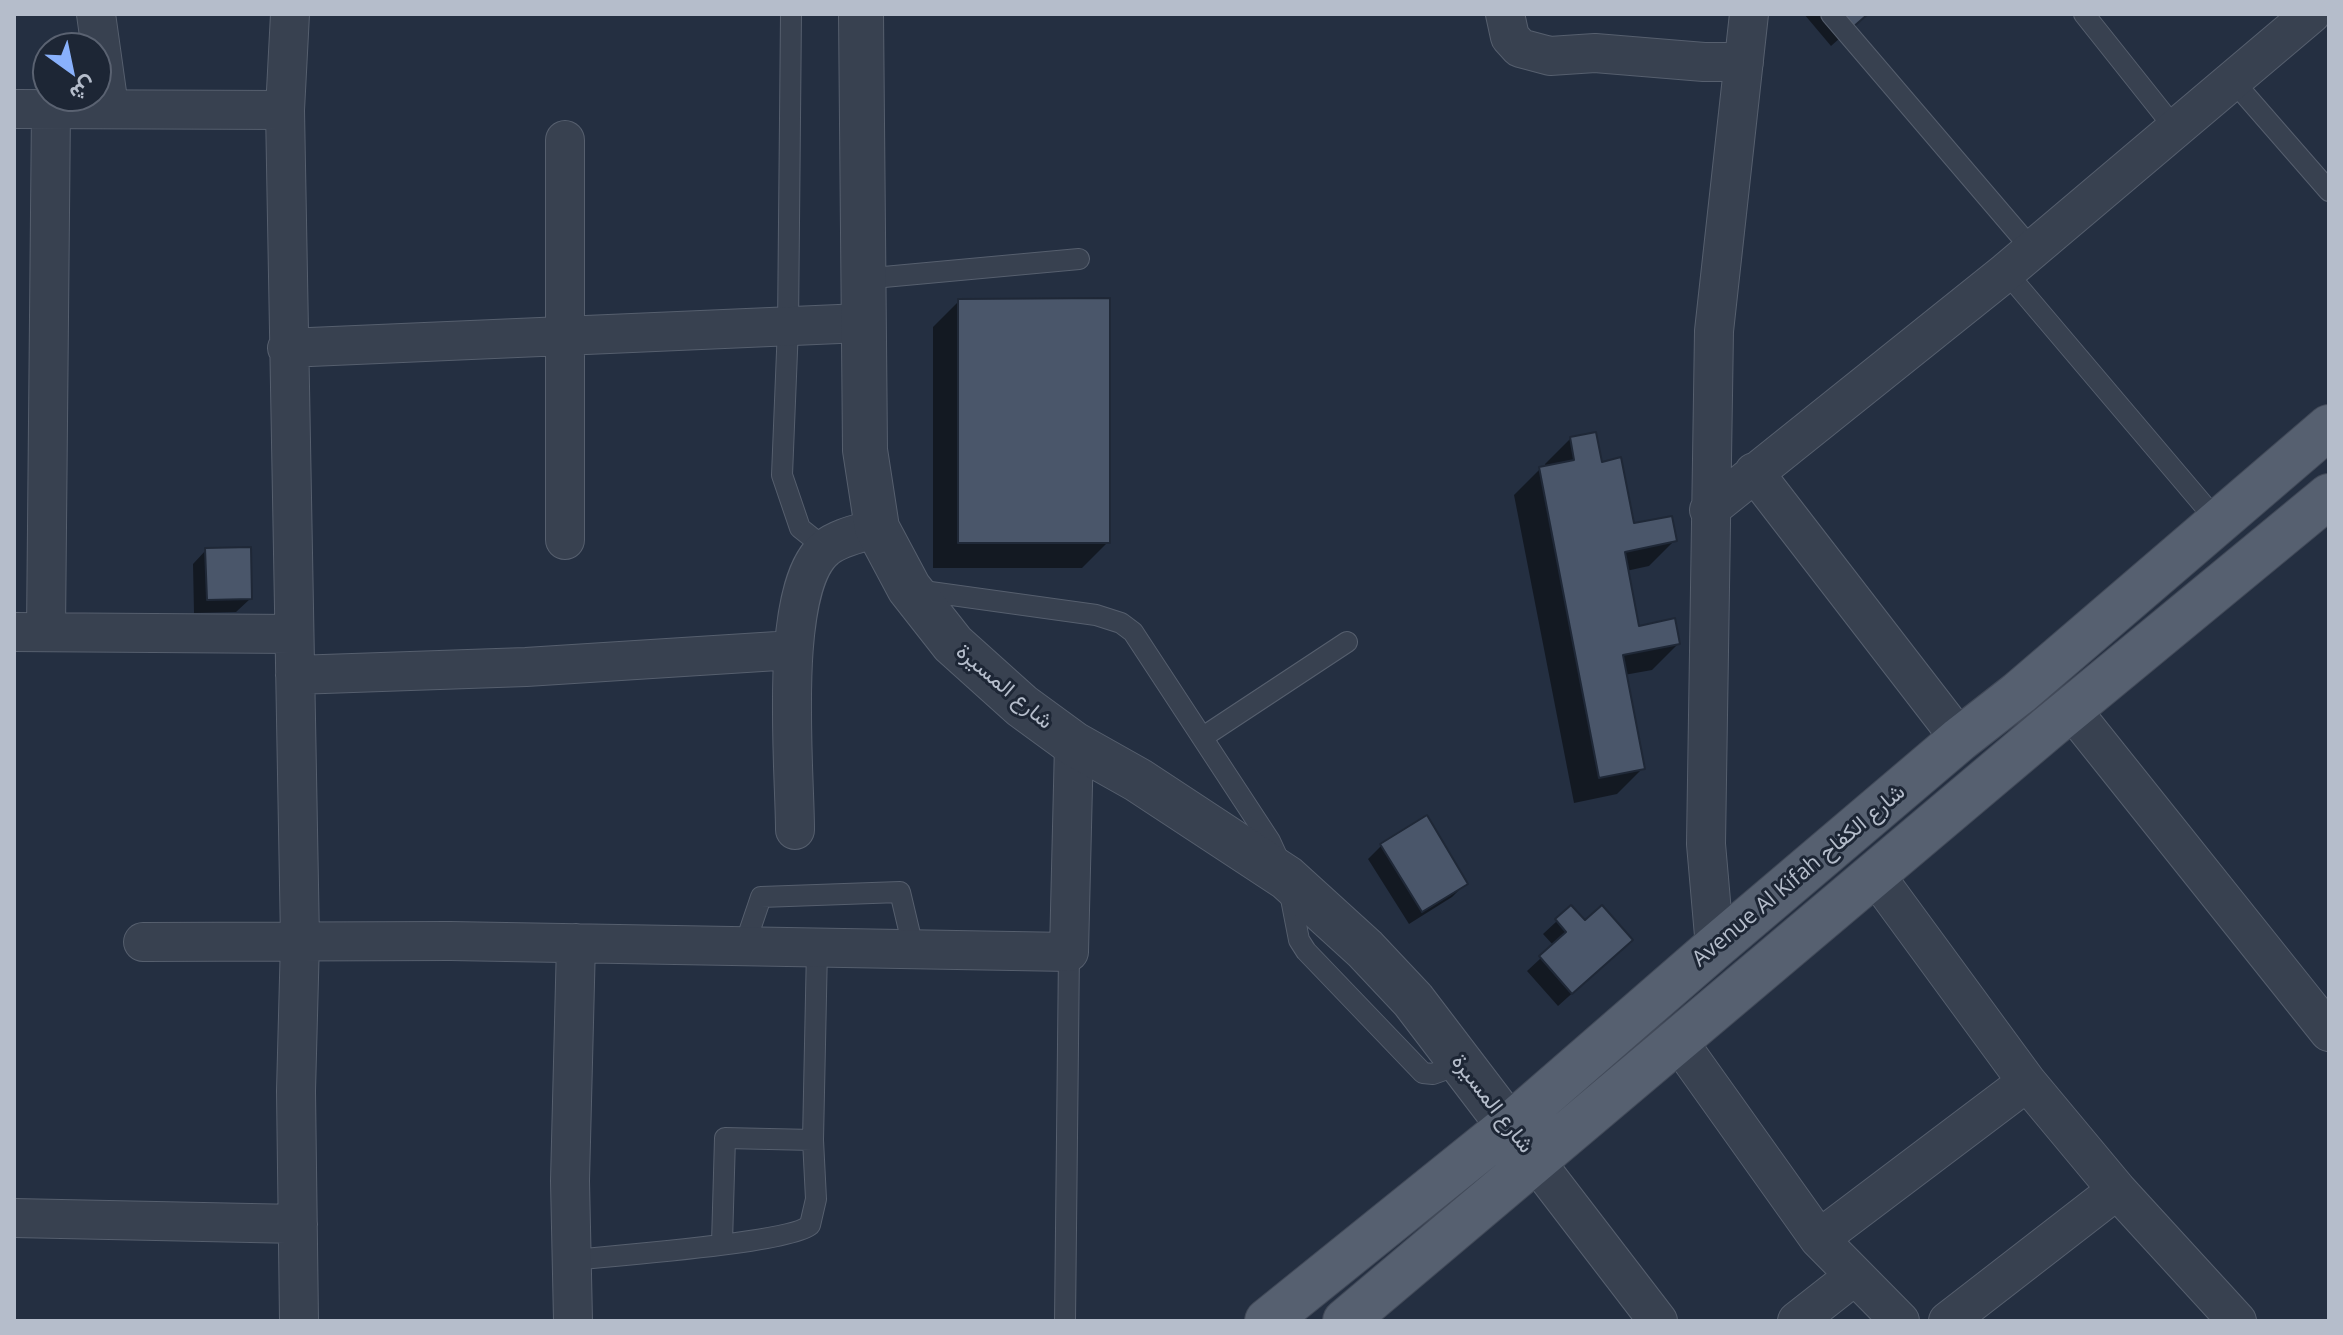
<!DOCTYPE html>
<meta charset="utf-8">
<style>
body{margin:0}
#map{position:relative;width:2343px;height:1335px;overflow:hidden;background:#242f41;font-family:"Open Sans",Vazirmatn,sans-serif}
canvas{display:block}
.frame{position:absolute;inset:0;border:16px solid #b5bdcb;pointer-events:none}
.north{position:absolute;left:32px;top:32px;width:80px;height:80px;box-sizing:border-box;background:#1d2635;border:2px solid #5a6271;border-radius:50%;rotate:147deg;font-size:22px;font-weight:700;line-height:32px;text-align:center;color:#b5bdcb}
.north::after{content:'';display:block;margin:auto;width:28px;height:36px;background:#89b1fc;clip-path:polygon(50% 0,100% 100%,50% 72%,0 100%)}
</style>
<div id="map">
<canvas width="2343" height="1335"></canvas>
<div class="frame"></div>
<div class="north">ش</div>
</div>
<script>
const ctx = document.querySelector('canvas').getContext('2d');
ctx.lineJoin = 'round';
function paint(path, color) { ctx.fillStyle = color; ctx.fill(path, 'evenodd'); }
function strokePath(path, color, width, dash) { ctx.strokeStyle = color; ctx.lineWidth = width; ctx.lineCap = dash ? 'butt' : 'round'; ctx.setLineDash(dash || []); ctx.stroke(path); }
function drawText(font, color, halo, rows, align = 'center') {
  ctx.font = font + ' "Open Sans",Vazirmatn,sans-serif'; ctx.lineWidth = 6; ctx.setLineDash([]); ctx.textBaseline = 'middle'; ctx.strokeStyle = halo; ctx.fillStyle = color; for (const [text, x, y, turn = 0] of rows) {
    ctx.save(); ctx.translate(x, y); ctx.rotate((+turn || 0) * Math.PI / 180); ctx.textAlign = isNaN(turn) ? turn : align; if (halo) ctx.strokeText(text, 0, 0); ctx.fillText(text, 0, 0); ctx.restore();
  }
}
paint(new Path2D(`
 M1804,14H1867L1831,46Z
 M959,301L1108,542L1082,568H933V327Z
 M1571,438L1600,464L1633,526L1675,540L1649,566L1626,571L1637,628L1678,644L1652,670L1624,675L1643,768L1617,794L1574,803L1514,495L1540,469L1546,468L1545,464Z
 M206,550L250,599L236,612L194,613L193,564Z
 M1381,846L1465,884L1452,897L1409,924L1368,859Z
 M1571,908L1617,953L1558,1006L1527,971L1554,946L1543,934Z`), '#0007');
const building = new Path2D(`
 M1841,14H1868L1852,28Z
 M1110,298V543H958V299Z
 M1596,432L1602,462L1621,457L1634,523L1672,516L1677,541L1625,552L1639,626L1675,618L1680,644L1623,655L1645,769L1599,778L1539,467L1574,460L1570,437Z
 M251,547L252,599L207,600L205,548Z
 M1427,815L1468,884L1422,912L1380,844Z
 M1571,905L1585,920L1602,905L1633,940L1572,994L1539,956L1566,932L1555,919Z`);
paint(building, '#4a566a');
strokePath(building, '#1f2837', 2);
const service = new Path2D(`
 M791,14L788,327L782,475L800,528L825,548
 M1831,14L2031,248
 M2084,14L2177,131
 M2234,82L2329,191
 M2006,272L2218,522
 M862,279L1079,259
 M916,590L1096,615L1121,623L1133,632L1270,841L1287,878L1299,940L1306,951L1423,1073L1433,1074L1461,1064
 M1203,737L1347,642
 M744,947L761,897L900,892L913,947
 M722,1243L725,1138L813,1140
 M572,1260C610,1256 791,1243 810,1225L816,1199L813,1140L817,948
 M1065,1321L1069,952`);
const minor = new Path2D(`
 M96,14L109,107
 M290,14L285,110L300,940L296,1091L299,1321
 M1505,14L1510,37L1520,48L1550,56L1595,53L1704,62H1744
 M14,109L285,110
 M287,348L862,323
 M1754,472L1960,739
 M1709,510L2006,272L2311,14
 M565,540V140
 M46,631L51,108
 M14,632L293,634
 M295,675L526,667L793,650
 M2071,709L2329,1032
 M795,830C795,769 777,587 826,548C839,537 862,533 877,528
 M1876,876L2027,1082L2117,1190L2237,1321
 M143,942L450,941L1069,952L1074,744
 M1715,947L1706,844L1714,331L1749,14
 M1678,1041L1819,1239L1900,1321
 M1536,1162L1658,1321
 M14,1218L298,1224
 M1819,1239L2027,1082
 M573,1321L570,1181L576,943
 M1797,1321L1853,1277
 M1948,1321L2117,1190`);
const tertiary = new Path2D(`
 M861,14L865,450L877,528L909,588L953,644L1022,706L1074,744L1138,780L1287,878L1365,949L1413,1000L1531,1155`);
const primary = new Path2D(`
 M1267,1321L1509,1126L1715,947L1960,739L2019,693L2329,427
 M1345,1321L2049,727L2329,496`);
strokePath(service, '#565f6e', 22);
strokePath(minor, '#565f6e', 40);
strokePath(tertiary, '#565f6e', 46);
strokePath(primary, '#424a59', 46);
strokePath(service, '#384150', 20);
strokePath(minor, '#384150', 38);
strokePath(tertiary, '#384150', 44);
strokePath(primary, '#566070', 44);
drawText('22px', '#b5bdcb', '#1d2635', [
 ["شارع المسيرة",1004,687,40],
 ["Avenue Al Kifah شارع الكفاح",1799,876,-40],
 ["شارع المسيرة",1492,1104,52]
]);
</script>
